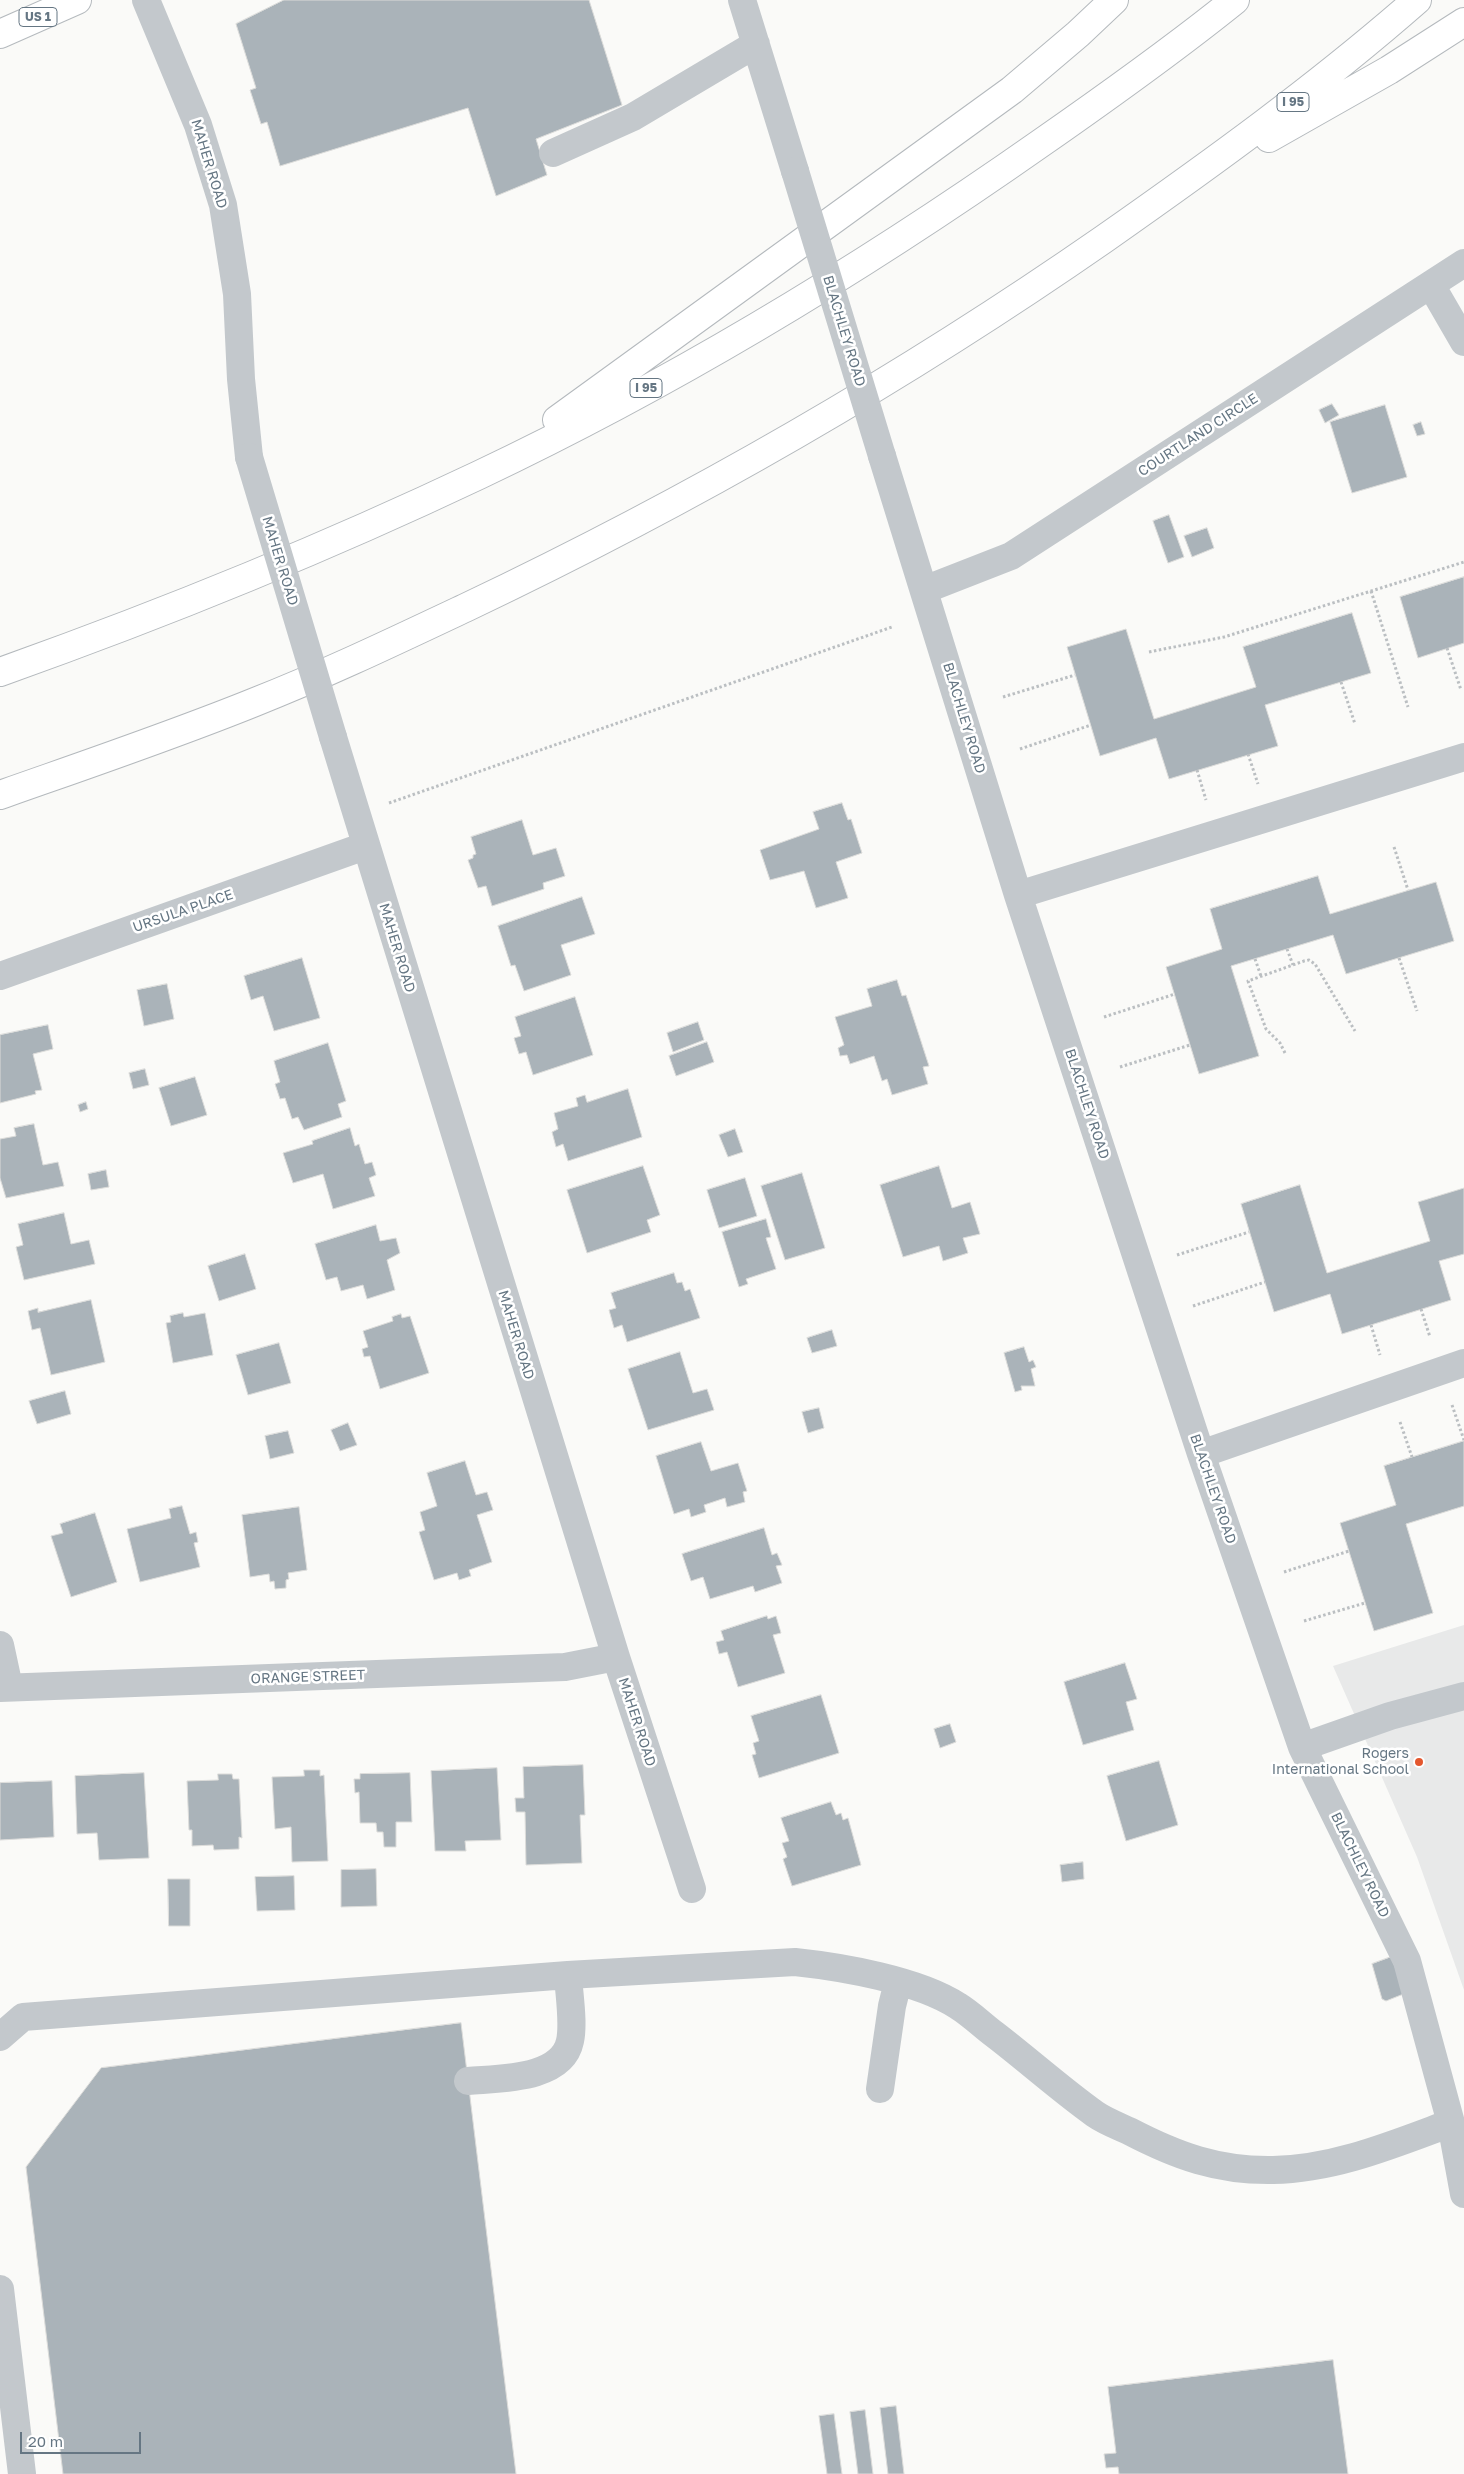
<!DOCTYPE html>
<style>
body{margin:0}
#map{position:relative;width:1464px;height:2474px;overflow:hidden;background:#fafaf8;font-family:"Golos Text",sans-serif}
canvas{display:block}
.scale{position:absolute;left:20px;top:2432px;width:121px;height:22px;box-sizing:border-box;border:2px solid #657683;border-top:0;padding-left:6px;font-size:15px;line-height:18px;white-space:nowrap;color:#657683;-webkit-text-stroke:4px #fff;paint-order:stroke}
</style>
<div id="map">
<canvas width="1464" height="2474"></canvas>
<div class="scale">20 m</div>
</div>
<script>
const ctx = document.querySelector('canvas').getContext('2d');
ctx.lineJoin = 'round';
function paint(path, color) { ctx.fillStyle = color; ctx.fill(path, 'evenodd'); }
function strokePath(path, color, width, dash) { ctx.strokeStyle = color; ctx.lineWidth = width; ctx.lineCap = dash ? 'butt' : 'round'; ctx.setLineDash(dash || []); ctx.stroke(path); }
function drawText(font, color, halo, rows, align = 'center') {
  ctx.font = font + ' "Golos Text",sans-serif'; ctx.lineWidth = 5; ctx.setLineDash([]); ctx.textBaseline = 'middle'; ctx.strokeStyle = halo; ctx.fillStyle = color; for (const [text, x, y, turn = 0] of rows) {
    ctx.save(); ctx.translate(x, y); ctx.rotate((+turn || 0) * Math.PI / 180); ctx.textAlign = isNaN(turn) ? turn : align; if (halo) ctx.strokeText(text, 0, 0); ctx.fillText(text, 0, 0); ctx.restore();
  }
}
paint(new Path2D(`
 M1464,1625V1990L1417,1857L1333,1666Z`), '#e8e9e9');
const building = new Path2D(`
 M284,0H589L622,105L536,139L547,175L496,196L468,108L280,166L267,122L261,124L250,90L256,88L236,24Z
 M1332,404L1339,415L1325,423L1319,410Z
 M1385,405L1407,477L1352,493L1330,422Z
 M1421,422L1425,434L1417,436L1413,425Z
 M1169,515L1184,557L1168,563L1153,521Z
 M1207,528L1214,548L1192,557L1184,536Z
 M1464,577V643L1418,658L1400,597Z
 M1352,613L1371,673L1265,705L1278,746L1169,779L1156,738L1100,756L1067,647L1126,629L1154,719L1256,687L1243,647Z
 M842,803L848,820L851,819L862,853L836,862L848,898L816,908L804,871L770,880L760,850L819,829L813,812Z
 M522,820L533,855L556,848L565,876L543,883L544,889L492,906L486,886L478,888L468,860L473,858V855L476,854L471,837Z
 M1318,876L1330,914L1436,882L1454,941L1346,974L1333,935L1231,966L1259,1056L1199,1074L1166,967L1222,949L1210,909Z
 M582,897L595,934L561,945L571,975L524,991L515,965L511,966L498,926Z
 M302,958L320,1018L274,1031L263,996L251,1000L244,976Z
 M897,980L902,996L906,995L929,1066L923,1067L928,1084L892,1095L887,1079L882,1081L874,1056L850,1064L847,1055L840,1056L838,1048L844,1045L835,1017L872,1006L867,989Z
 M167,984L174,1019L144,1026L137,990Z
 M575,997L593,1055L533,1075L526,1052L519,1054L514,1038L521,1036L515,1017Z
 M698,1022L704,1040L673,1052L667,1033Z
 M48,1025L53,1049L33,1054L42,1090L35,1091L36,1094L0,1103V1035Z
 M707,1042L714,1062L676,1076L669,1056Z
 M328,1043L346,1101L338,1104L342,1117L304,1130L298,1117L292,1119L285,1098L280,1099L275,1084L280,1082L274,1061Z
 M145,1069L149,1085L133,1089L129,1073Z
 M195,1077L207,1115L171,1126L159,1088Z
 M628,1089L642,1137L568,1161L563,1144L556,1147L552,1132L558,1129L554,1113L578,1106L576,1098L585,1095L587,1102Z
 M86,1102L88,1109L80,1112L78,1105Z
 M34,1124L43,1165L58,1162L64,1186L6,1198L0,1178V1139L16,1136L14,1128Z
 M350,1128L355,1146L359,1144L365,1164L372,1162L376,1175L369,1178L375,1196L333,1209L323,1174L293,1183L283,1153L313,1144L312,1141Z
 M735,1129L743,1152L728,1157L719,1135Z
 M643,1166L660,1215L647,1220L651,1232L587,1253L567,1190Z
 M939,1166L952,1208L970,1202L980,1234L963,1238L968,1253L943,1261L939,1246L903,1257L880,1185Z
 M106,1170L109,1187L91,1190L88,1174Z
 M802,1173L825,1248L785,1260L761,1186Z
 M745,1178L757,1216L719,1228L707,1190Z
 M1300,1185L1327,1273L1430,1241L1418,1202L1464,1188V1254L1439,1261L1451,1300L1342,1334L1330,1294L1274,1312L1241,1204Z
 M64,1213L71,1244L89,1240L95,1264L24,1280L16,1247L23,1245L18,1224Z
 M766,1219L771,1237L766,1238L776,1269L746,1279L748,1284L739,1287L722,1232Z
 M376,1225L380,1241L396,1238L400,1253L387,1260L395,1290L367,1299L363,1285L341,1291L337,1277L326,1280L315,1244Z
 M245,1254L256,1289L219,1301L208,1266Z
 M674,1273L677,1283L682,1282L685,1291L690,1289L700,1318L627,1342L622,1325L614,1328L609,1310L616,1308L611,1293Z
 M91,1300L105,1362L51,1375L40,1328L32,1330L28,1311L38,1308V1312Z
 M183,1313L184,1317L205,1313L213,1355L173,1363L166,1323L171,1322L170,1316Z
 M401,1314L402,1318L410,1316L429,1373L380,1389L370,1356L364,1357L362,1349L368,1347L363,1331L393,1321L392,1317Z
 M832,1330L837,1346L812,1353L807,1338Z
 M279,1343L291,1383L248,1395L236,1355Z
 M1024,1347L1029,1362L1033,1360L1036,1367L1031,1369L1035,1386H1021L1022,1390L1015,1392L1004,1353Z
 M680,1352L693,1393L707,1389L714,1410L648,1430L628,1369Z
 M65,1391L71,1414L37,1424L29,1401Z
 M819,1408L824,1428L808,1433L802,1412Z
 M348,1423L357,1445L340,1451L331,1430Z
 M288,1431L294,1453L270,1459L265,1436Z
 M1464,1441V1506L1406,1524L1433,1613L1374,1631L1340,1523L1396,1505L1384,1466Z
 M701,1442L711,1471L738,1463L747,1491L743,1492L745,1502L727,1507L725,1498L704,1505L706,1512L691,1517L689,1509L674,1514L656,1456Z
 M465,1461L476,1495L487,1492L493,1510L477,1515L492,1562L469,1570L471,1576L459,1580L457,1573L434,1580L419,1532L425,1530L420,1512L437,1506L427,1473Z
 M182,1506L190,1534L196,1532L198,1542L194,1543L200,1567L140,1582L127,1529L171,1518L169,1509Z
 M299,1507L307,1570L288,1573L289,1579L286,1580V1588L275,1589L274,1581L270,1582L269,1574L250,1577L242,1515Z
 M95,1513L117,1582L71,1597L51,1536L63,1533L60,1524Z
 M764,1528L772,1555L777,1553L782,1565L776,1566L782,1583L755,1592L753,1586L710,1599L703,1577L691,1581L682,1554Z
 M767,1616L768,1619L776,1616L781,1633L773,1635L785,1673L738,1687L727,1652L719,1654L716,1642L724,1640L721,1631Z
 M1125,1663L1137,1699L1126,1702L1134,1730L1083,1745L1064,1682Z
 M821,1695L839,1753L759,1778L752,1755L756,1754L753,1743L759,1741L751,1716Z
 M950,1724L956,1742L940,1748L934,1729Z
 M1159,1761L1178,1825L1126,1841L1107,1776Z
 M583,1765L585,1815H580L582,1863L526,1865L525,1812H516L515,1798H524L523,1767Z
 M497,1768L501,1840L465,1841L466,1851H435L431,1771Z
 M304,1770H320V1776L324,1775L328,1861L292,1862L291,1827L275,1829L272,1777L304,1776Z
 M144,1773L149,1858L99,1860L97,1833L77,1834L75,1776Z
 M410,1773L412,1822H396V1847H384L383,1832H377L376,1823H360L359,1792L355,1793L354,1779H360V1774Z
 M218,1774H232L233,1779H239L242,1838L239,1837V1849L214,1850L213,1845L192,1846V1830H189L187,1781L218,1780Z
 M52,1781L54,1837L0,1840V1783Z
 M831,1802L836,1815L841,1813L843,1820L848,1818L861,1865L792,1886L783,1859L787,1857L782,1843L789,1841L781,1818Z
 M1083,1862L1084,1879L1062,1882L1060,1865Z
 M376,1869L377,1906L341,1907V1870Z
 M294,1876L295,1910L257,1911L255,1877Z
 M168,1879H190V1926H169Z
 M1391,1957L1406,1993L1386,2001L1382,1999L1372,1964Z
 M461,2023L516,2474H63L26,2167L101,2068Z
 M1333,2360L1348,2474H1119L1118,2467L1106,2468L1104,2454L1116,2453L1108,2387Z
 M896,2406L904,2474H888L880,2408Z
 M865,2410L873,2474H858L850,2412Z
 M834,2414L842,2474H827L819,2416Z`);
paint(building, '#aab3b9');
strokePath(building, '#dcdcda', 1);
const major = new Path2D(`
 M0,34L77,0`);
const highway = new Path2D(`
 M1269,138L1389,70L1464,22
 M557,420L1012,90L1078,34L1114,0
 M0,672C163,614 323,549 479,475C675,382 863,268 1041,143C1107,97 1173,50 1235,0
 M0,795C85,765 171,736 255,702C326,674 395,641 465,608C688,502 901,380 1104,239C1211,164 1319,86 1417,0`);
strokePath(major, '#b5babe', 30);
strokePath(highway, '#b4b9bd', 30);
strokePath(new Path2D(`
 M1371,591L1408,707
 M1447,648L1461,690
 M1149,652L1224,637L1464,562
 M1341,682L1355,724
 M1003,697L1075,675
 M1020,749L1091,725
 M1248,754L1258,784
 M1197,770L1206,800
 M389,803L892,627
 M1394,847L1408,890
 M1287,949L1293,965
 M1399,958L1417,1011
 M1255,959L1261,976
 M1104,1017L1175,994
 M1285,1053L1280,1043L1266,1029L1248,981L1304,961L1309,960L1315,964L1355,1031
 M1120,1067L1190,1045
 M1177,1255L1249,1232
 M1193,1306L1265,1282
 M1421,1309L1430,1337
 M1371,1325L1380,1355
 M1452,1405L1464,1440
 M1400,1422L1412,1457
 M1284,1572L1349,1551
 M1304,1621L1365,1603`), '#bbbfc2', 3, [2.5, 2.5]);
strokePath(new Path2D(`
 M146,0L198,125L223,205L237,294L241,379L249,457
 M742,0L795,171
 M553,153L633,117L756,44
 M1431,285L1464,342
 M882,456L1018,895L1201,1454L1302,1747L1407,1961L1451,2123L1464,2194
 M924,590L1011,556L1464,263
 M333,737L616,1657L692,1889
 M1018,895L1464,757
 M0,976L365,846
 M1201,1454L1464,1363
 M0,1645L9,1687
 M0,1688L565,1667L616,1657
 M1302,1747L1390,1716L1464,1696
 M0,2037L23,2017L568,1975L795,1962C842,1967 918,1980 958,2006C971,2014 982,2025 994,2034C1028,2060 1060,2089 1095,2114C1105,2121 1118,2126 1129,2131C1177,2156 1218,2171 1273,2170C1335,2169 1394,2144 1451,2123
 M468,2081C499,2078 562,2080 570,2041C574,2023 569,1994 568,1975
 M880,2089L892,2006L898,1982
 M0,2289L22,2474`), '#c3c8cc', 28);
strokePath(major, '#fff', 28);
strokePath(highway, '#fff', 28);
strokePath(new Path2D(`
 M795,171L882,456
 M249,457L333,737`), '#c3c8cc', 28);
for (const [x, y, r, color] of [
 [1419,1762,5,"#e4572e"]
]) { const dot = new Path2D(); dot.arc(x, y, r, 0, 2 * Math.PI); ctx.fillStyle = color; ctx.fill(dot); strokePath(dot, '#fff', 2); }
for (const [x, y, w] of [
 [38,17,38],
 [1293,102,32],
 [646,388,32]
]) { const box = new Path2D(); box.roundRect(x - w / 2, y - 9.5, w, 19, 4); ctx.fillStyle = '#fff'; ctx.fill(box); strokePath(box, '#657683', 1); }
drawText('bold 12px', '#657683', null, [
 ["US 1",38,17],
 ["I 95",1293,102],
 ["I 95",646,388]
]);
drawText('14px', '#657683', '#fff', [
 ["MAHER ROAD",209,164,73],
 ["BLACHLEY ROAD",844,331,73],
 ["COURTLAND CIRCLE",1198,435,-33],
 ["MAHER ROAD",280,561,73],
 ["BLACHLEY ROAD",964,718,73],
 ["URSULA PLACE",183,911,-19],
 ["MAHER ROAD",397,948,73],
 ["BLACHLEY ROAD",1087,1104,72],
 ["MAHER ROAD",516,1335,73],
 ["BLACHLEY ROAD",1213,1489,71],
 ["ORANGE STREET",308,1677,-2],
 ["MAHER ROAD",637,1722,72],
 ["BLACHLEY ROAD",1360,1865,64]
]);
drawText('14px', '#657683', '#fff', [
 ["Rogers",1409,1754],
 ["International School",1409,1770]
], 'right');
</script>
